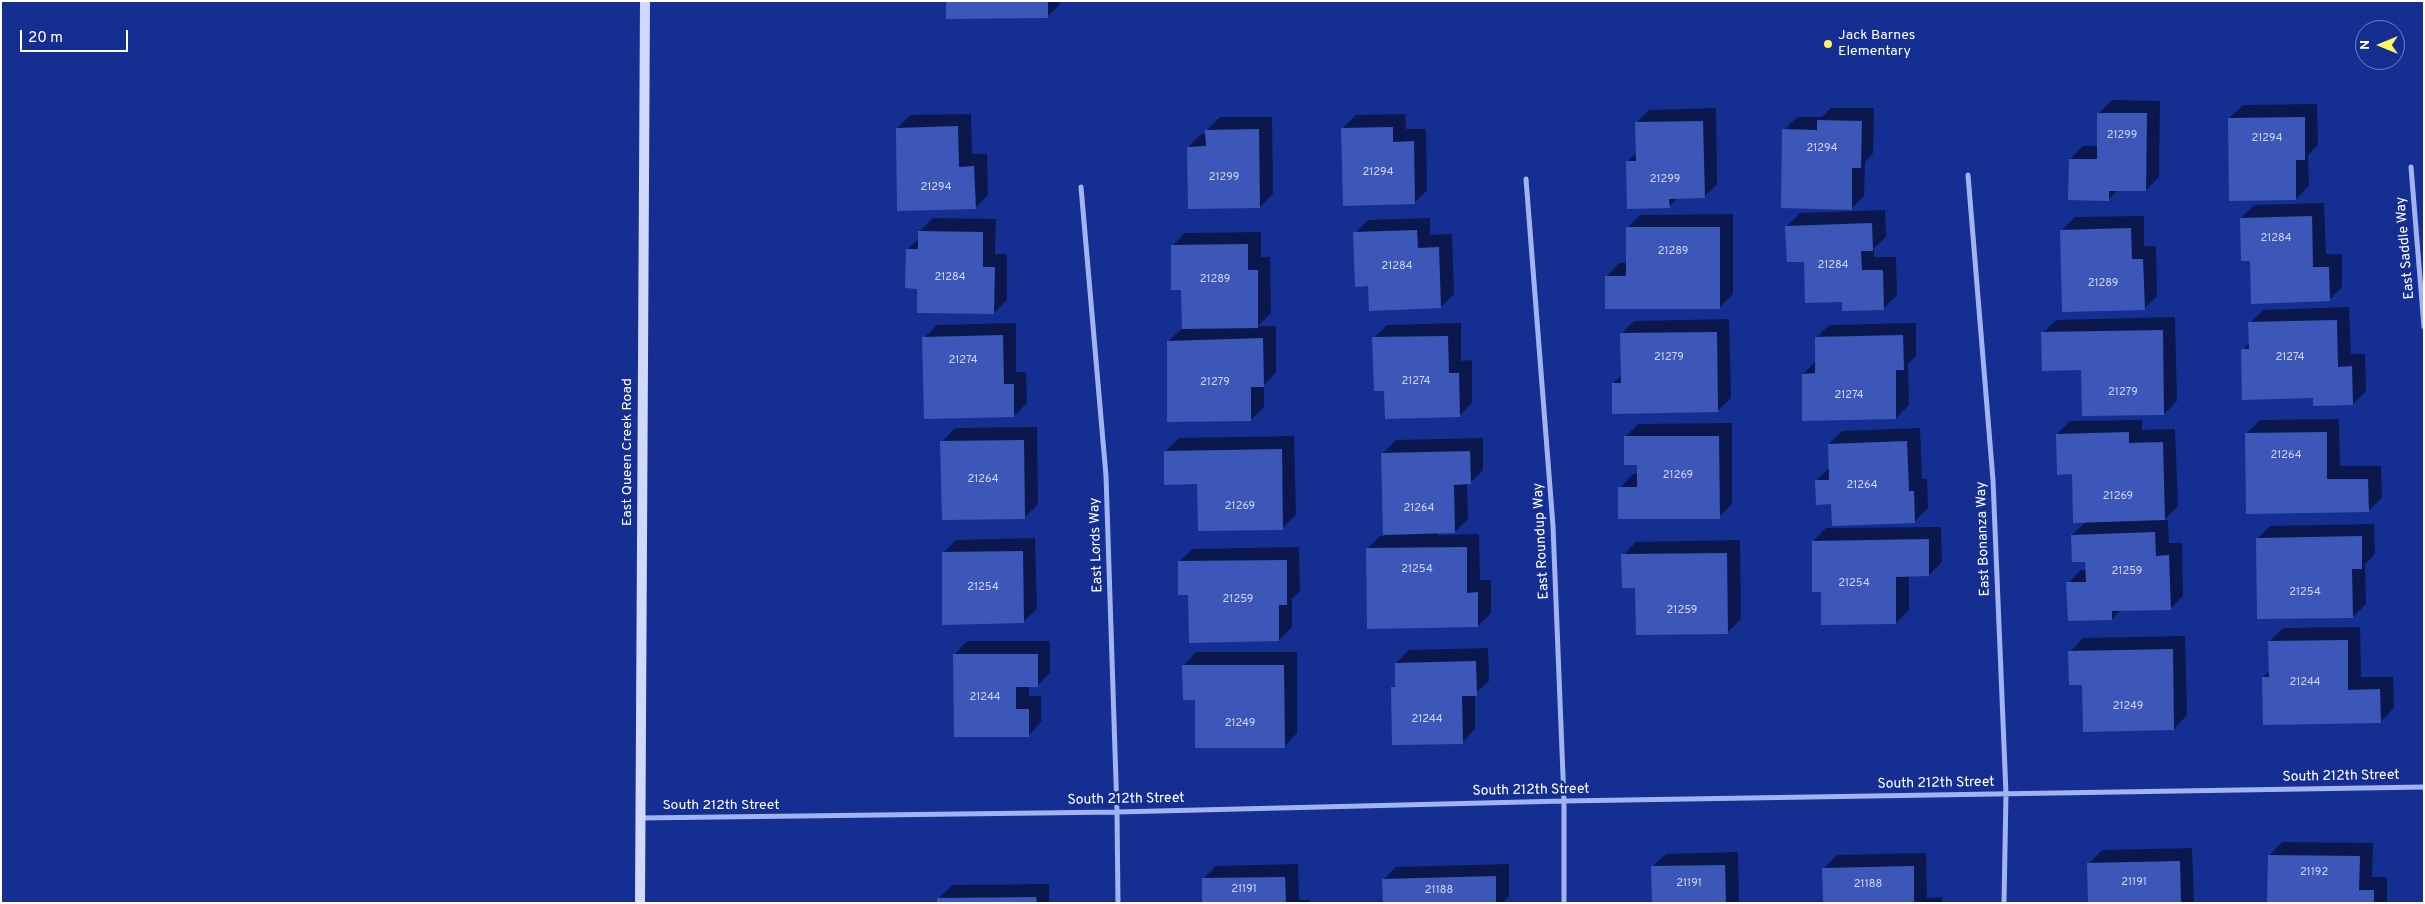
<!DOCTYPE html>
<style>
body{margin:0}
#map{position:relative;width:2425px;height:904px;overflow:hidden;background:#152e91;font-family:Overpass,sans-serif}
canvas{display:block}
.frame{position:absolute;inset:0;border:2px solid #fff;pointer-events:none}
.north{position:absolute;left:2355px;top:20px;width:50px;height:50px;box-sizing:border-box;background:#152e91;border:1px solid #7382bd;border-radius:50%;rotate:270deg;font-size:14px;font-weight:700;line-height:20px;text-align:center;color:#fff}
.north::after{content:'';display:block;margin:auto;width:18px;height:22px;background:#fff661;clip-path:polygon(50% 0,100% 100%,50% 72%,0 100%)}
.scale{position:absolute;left:20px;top:30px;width:108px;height:22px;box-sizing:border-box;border:2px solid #fff;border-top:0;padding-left:6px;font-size:15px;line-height:18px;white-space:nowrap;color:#fff;-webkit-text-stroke:4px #152e91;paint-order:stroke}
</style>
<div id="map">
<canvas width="2425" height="904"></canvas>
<div class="frame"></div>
<div class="north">N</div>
<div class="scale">20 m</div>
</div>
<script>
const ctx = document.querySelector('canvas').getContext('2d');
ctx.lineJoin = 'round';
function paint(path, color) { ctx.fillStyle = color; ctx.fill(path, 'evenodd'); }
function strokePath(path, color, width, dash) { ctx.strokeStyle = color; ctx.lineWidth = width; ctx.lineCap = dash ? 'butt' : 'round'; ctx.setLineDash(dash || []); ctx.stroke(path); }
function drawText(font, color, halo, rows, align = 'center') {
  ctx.font = font + ' Overpass,sans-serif'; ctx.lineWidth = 5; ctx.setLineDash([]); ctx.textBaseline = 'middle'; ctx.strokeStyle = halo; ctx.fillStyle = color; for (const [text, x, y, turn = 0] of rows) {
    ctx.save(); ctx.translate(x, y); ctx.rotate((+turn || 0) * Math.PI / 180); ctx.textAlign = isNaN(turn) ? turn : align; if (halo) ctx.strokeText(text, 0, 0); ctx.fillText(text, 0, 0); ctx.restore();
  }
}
paint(new Path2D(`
 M947,1H1060V4L1047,17Z
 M2112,100L2160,101L2159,177L2146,190H2118L2108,200L2070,159L2083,146H2098L2099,113Z
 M2317,104L2318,145L2308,155L2309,186L2296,199L2229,118L2243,105Z
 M1716,108L1717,184L1704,197L1678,198L1669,207L1627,162L1637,152L1636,123L1649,110Z
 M1831,108H1874L1873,153L1865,162L1864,196L1851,209L1784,130L1797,117H1822Z
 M971,114L972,154H987L988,195L975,208L897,128L910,115Z
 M1405,114L1406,129H1426L1427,190L1414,203L1343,128L1356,115Z
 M1220,117H1272L1273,194L1260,207L1188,147L1201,134H1207V130Z
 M2324,203L2326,254H2342V287L2329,300L2251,259L2241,218L2254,205Z
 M1885,210L1886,237L1874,248V257H1896L1897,295L1884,308L1843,300L1805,260L1787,226L1800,213Z
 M1733,214V294L1720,307L1606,277L1619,263H1627V228L1640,215Z
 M2144,216V246H2156L2157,296L2144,309L2062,230L2075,217Z
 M933,218L996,219L995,254H1007V300L994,313L918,287L907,250L920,237V231Z
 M1430,218V235L1452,234L1454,294L1441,307L1369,285L1355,233L1368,220Z
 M1261,232V257H1270L1271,313L1258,326H1276V372L1264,385V407L1251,420L1168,341L1183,328V288L1172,246L1185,233Z
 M2349,307L2351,354H2365L2366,391L2353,404L2314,397L2243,350L2250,342V323L2263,310Z
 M2175,317L2177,401L2164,414L2082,369L2043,333L2056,320Z
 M1729,319L1731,398L1717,411L1613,383L1622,375L1621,334L1634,321Z
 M1016,323V372H1026L1027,403L1014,416L924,338L937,325Z
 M1461,323V361L1472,360V403L1459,416L1386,390L1374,338L1387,325Z
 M1916,323V356L1908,364L1909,405L1896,418L1803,374L1816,361V338L1829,325Z
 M2339,419L2340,466H2381L2382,498L2368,511L2247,433L2260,420Z
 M2142,420V430L2175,429L2178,506L2164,520H2168L2169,543H2182L2183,596L2170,609L2121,610L2112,619L2068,583L2081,570H2086V561L2072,535L2087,521L2073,473L2057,434L2070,421Z
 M1732,423V504L1719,517L1620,488L1633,474H1638V463L1625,437L1638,424Z
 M1037,427L1038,504L1025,517L942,442L955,428Z
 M1920,428L1922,479H1927L1928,508L1915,521L1833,503L1816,481L1829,468V444L1842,431Z
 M1294,436L1296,515L1282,528L1198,483L1165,452L1179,438Z
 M1483,438V470L1470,483H1467L1468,519L1455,532H1438V535L1479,534L1480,580H1491V613L1478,626L1367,549L1380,536H1384L1383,453L1396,440Z
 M2374,524L2375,554L2365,564L2366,604L2353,617L2257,539L2270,526Z
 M1941,527L1942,562L1929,575H1909V610L1896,623L1822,591L1813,541L1826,528Z
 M1035,538L1037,609L1023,622L943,553L956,540Z
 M1740,540L1741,619L1728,632L1636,587L1623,555L1636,542Z
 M1299,547L1300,591L1292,599V627L1279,640L1189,594L1179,562L1192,549Z
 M2360,627L2361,677H2393L2394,708L2380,722L2263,677L2270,671L2269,642L2283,628Z
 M2185,636L2187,715L2174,729L2083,683L2070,652L2083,638Z
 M967,641H1050V673L1037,686H1029V696H1041V722L1028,736L954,655Z
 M1488,648L1489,681L1475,694V729L1462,743L1392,688L1396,684V663L1409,650Z
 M1196,652H1297V733L1284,747L1196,699L1183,666Z
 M2282,842L2373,843L2372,877H2387V903H2268L2269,856Z
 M2192,848L2194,903H2086L2089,899V864L2102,850Z
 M1738,852L1739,903H1645L1653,902L1652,867L1666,854Z
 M1926,853L1927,898L1942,897V903H1824V868L1837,855Z
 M1298,864L1299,900H1310V903H1204L1203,879L1216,866Z
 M1509,864V896L1503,903H1384L1383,880L1396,867Z
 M1049,884V903H939V898L952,885Z`), '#0007');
paint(new Path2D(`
 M946,1H1048V18L946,19Z
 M2097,113H2147L2146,191H2109V201L2068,200L2069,159H2097Z
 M2305,117V160H2296V200L2229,201L2228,118Z
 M1817,120L1862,121L1861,168H1852V210L1781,208L1782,129L1817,130Z
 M1703,121L1705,198L1669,199L1670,208L1627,209L1626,161H1636L1635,122Z
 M958,126L959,167L974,166L976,209L897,211L896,128Z
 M1393,127V142L1414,141L1415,204L1343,206L1341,128Z
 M1259,129L1260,208L1188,209L1187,147L1206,146L1205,130Z
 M2312,216L2313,267H2329L2330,301L2251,304L2250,261H2241L2240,218Z
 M1872,223L1873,251H1861L1862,270H1883L1884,310L1842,311V302L1805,303L1804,262H1787L1785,226Z
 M1626,227H1720V309H1605V276H1626Z
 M2131,228L2132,259H2143L2145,310L2062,312L2060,230Z
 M1417,230L1418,248L1439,247L1441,308L1369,311L1368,286L1355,287L1353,232Z
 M918,231L983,232V267H995L994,314L917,313V289L905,288L906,249H918Z
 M1248,244V270H1258V328L1182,329L1181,290H1171V245Z
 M2337,320L2338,367L2352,366L2353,405L2313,406V398L2242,400L2241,349H2249L2248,322Z
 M2163,330L2164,415L2082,416L2081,370L2042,371L2041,332Z
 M1717,332L1718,412L1612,414V383H1621L1620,333Z
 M1003,335L1004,384H1014V417L924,419L922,337Z
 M1903,335L1904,370H1896V419L1802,421V374L1815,373V337Z
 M1448,336L1449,373H1459L1460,417L1385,419L1384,391H1374L1372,337Z
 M1263,338L1264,387H1251V421L1167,422V341Z
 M2129,432V443L2163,442L2165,520L2073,523L2072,474L2057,475L2056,434Z
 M2327,432V479H2368L2369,512L2246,514L2245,433Z
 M1624,436H1719L1720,519H1618V487H1637V465H1624Z
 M1024,440L1025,519L942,520L940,441Z
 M1907,441L1909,491H1914L1915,523L1832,526L1831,504L1816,505L1815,480H1829L1828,444Z
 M1282,449L1283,530L1198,531L1197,484L1164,485V451Z
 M1470,451L1471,484L1454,485L1455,533L1383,535L1381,453Z
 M2155,532L2156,556L2169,555L2171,610L2112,611V620L2068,621L2066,582H2086L2085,562H2072L2071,535Z
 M2362,536V569H2352L2353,618L2257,619L2256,538Z
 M1929,539V576L1896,577V624L1821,625V592H1812V541Z
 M1467,547V593L1478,592V627L1367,629L1366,548Z
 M1023,551L1024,623L942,625V552Z
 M1727,553L1728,634L1636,635L1635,588H1622L1621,554Z
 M1287,560V605H1279V641L1189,643L1188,595H1178V561Z
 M2348,640V690L2380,689L2381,723L2263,725L2262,677H2269L2268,641Z
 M2173,649L2174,730L2083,732L2082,685H2069L2068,651Z
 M953,654H1038V687H1016V709H1029V737H954Z
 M1476,661L1477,696H1462L1463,744L1392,745L1391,687H1395V663Z
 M1182,665H1284L1285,748H1195V700H1183Z
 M2268,855L2360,856L2359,890H2374V903H2267Z
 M2180,861L2181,903H2088L2087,863Z
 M1725,865L1726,903H1652L1651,866Z
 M1914,866V903H1823L1822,868Z
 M1496,876V903H1383L1382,879Z
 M1285,877L1286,903H1202V878Z
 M1036,897L1037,903H937V898Z`), '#3d57b9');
strokePath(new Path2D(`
 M2411,167L2424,327
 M1968,175L1993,480L2006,794L2004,903
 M1526,179L1553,526L1564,801V903
 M1081,187L1106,476L1117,812L1118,903
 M640,818L1117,812L1564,801L2424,787`), '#a1b3f1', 5);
strokePath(new Path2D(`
 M640,903L645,1`), '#d0d8fb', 10);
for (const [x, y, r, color] of [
 [1828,44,5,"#fff661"]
]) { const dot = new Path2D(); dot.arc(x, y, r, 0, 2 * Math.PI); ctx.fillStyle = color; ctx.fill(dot); strokePath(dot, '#152e91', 2); }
drawText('11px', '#ced5ee', null, [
 ["21299",2122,136],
 ["21294",2267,139],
 ["21294",1822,149],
 ["21294",1378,173],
 ["21299",1224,178],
 ["21299",1665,180],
 ["21294",936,188],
 ["21284",2276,239],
 ["21289",1673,252],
 ["21284",1833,266],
 ["21284",1397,267],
 ["21284",950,278],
 ["21289",1215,280],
 ["21289",2103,284],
 ["21279",1669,358],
 ["21274",2290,358],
 ["21274",963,361],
 ["21274",1416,382],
 ["21279",1215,383],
 ["21279",2123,393],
 ["21274",1849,396],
 ["21264",2286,456],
 ["21269",1678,476],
 ["21264",983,480],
 ["21264",1862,486],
 ["21269",2118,497],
 ["21269",1240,507],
 ["21264",1419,509],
 ["21254",1417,570],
 ["21259",2127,572],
 ["21254",1854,584],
 ["21254",983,588],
 ["21254",2305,593],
 ["21259",1238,600],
 ["21259",1682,611],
 ["21244",2305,683],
 ["21244",985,698],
 ["21249",2128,707],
 ["21244",1427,720],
 ["21249",1240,724],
 ["21192",2314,873],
 ["21191",2134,883],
 ["21191",1689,884],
 ["21188",1868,885],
 ["21191",1244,890],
 ["21188",1439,891]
]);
drawText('14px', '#fff', '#152e91', [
 ["Jack Barnes",1838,36],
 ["Elementary",1838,52]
], 'left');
drawText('14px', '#fff', '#152e91', [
 ["East Saddle Way",2406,248,-95],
 ["East Queen Creek Road",628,452,-90],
 ["East Bonanza Way",1984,539,-92],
 ["East Roundup Way",1542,541,-93],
 ["East Lords Way",1097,545,-92],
 ["South 212th Street",2341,777,-1],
 ["South 212th Street",1936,784,-1],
 ["South 212th Street",1531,791,-1],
 ["South 212th Street",1126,800,-1],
 ["South 212th Street",721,806]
]);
</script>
